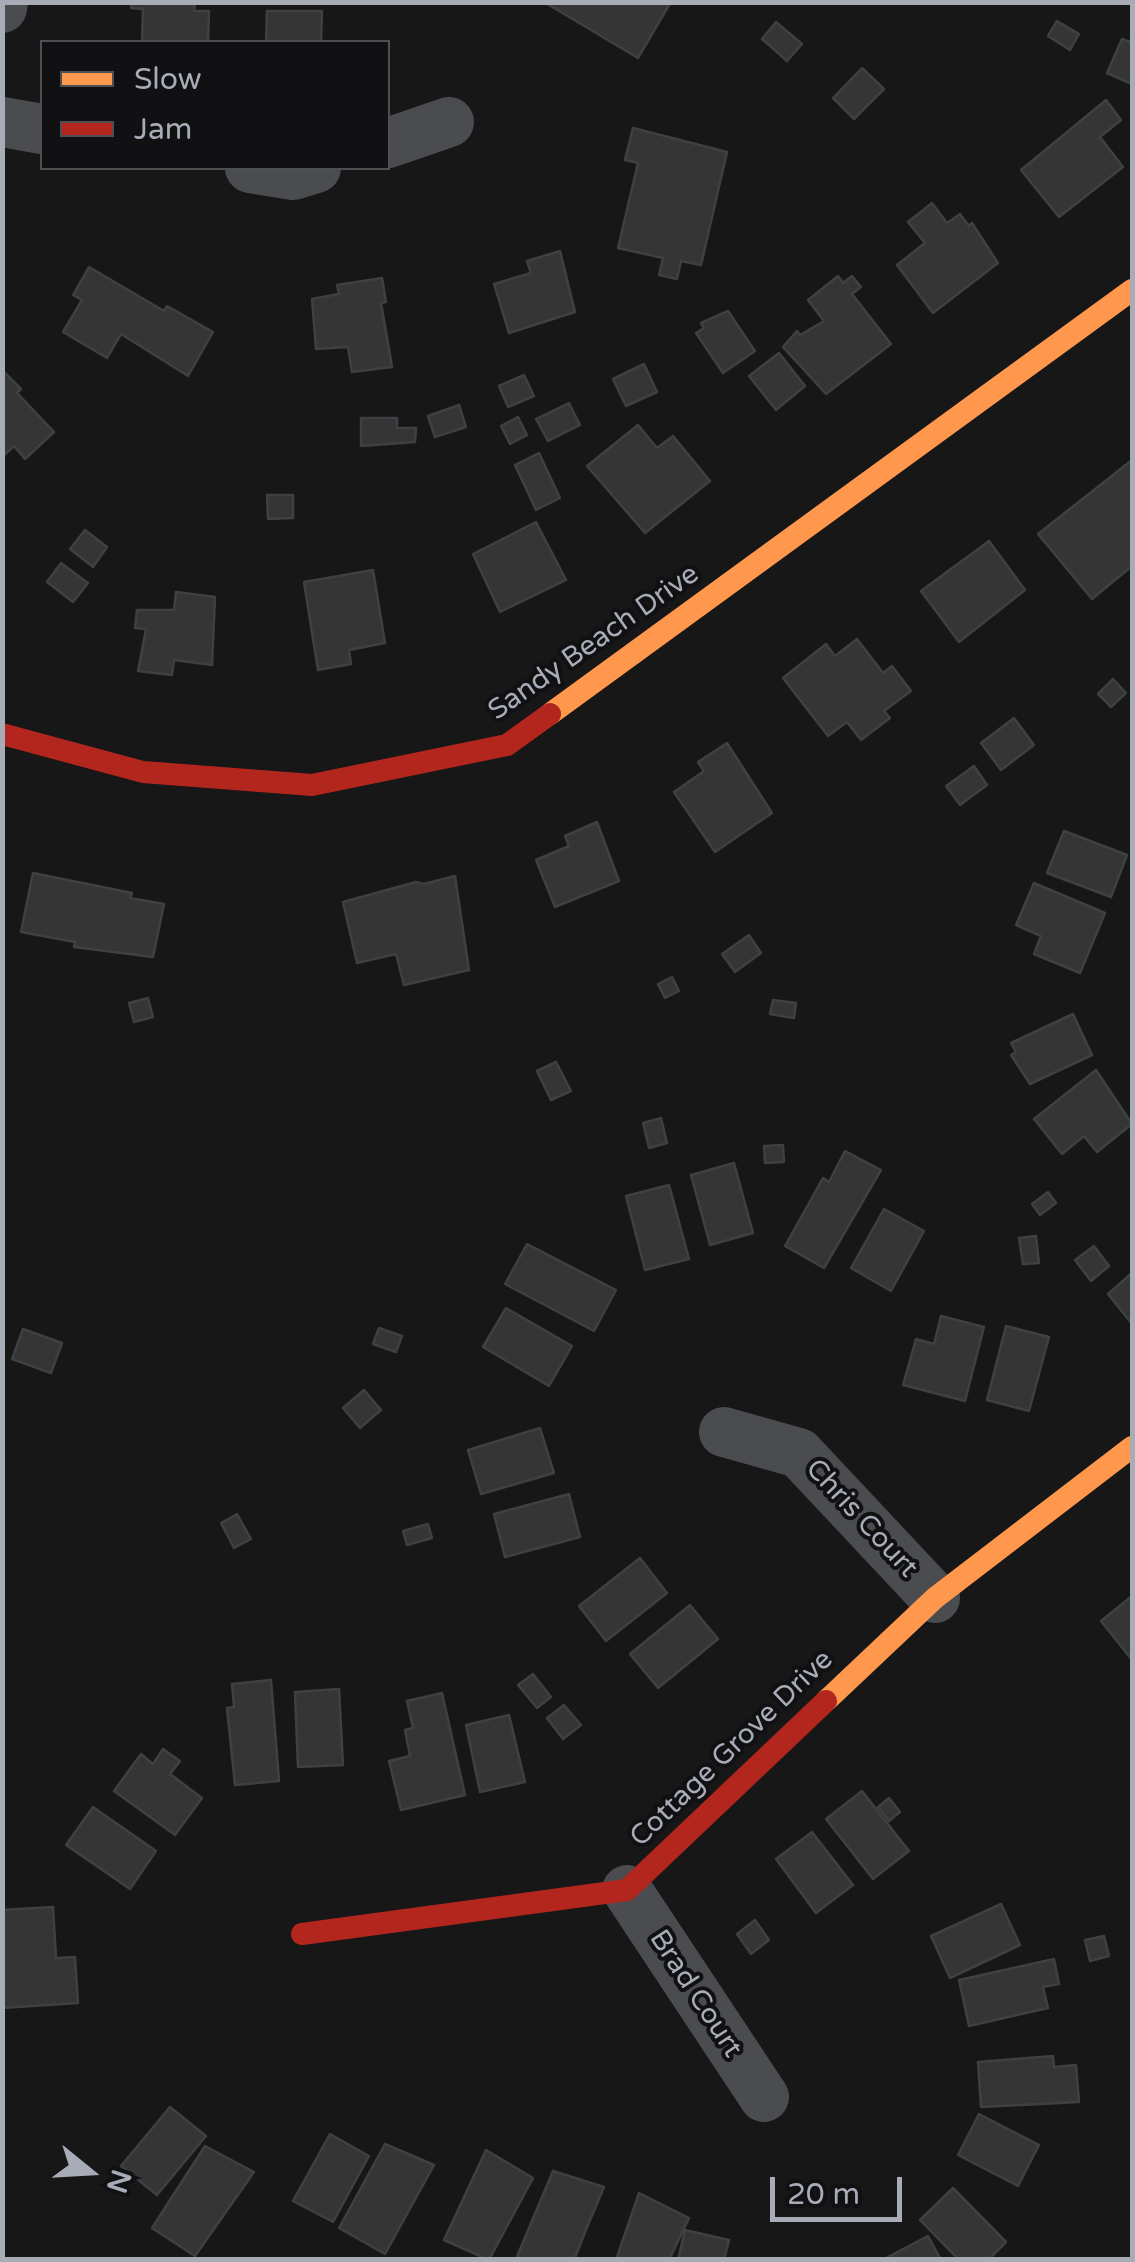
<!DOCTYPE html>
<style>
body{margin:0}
#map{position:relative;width:1135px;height:2262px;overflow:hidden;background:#171717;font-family:"Varela Round",sans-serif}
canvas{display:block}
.frame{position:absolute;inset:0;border:5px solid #a8acb7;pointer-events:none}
.legend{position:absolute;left:40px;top:40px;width:350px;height:130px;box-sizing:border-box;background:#111113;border:2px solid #4d4f55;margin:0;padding:12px 18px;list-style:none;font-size:30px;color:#a8acb7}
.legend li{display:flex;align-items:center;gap:20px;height:50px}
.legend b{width:50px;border:2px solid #4d4f55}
.north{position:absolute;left:40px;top:2122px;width:100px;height:100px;-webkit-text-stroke:8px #111113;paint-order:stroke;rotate:108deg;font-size:28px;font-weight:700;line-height:40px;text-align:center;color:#a8acb7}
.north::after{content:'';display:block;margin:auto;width:35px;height:45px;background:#a8acb7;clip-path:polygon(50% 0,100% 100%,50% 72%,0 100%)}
.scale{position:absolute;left:770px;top:2177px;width:132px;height:45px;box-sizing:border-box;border:5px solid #a8acb7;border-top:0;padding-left:12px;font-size:30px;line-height:35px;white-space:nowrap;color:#a8acb7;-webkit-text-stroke:8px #111113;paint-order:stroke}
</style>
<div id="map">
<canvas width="1135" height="2262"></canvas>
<div class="frame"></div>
<ul class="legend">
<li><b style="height:12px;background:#ff974d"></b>Slow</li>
<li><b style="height:12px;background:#b3261e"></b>Jam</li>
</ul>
<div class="north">N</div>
<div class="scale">20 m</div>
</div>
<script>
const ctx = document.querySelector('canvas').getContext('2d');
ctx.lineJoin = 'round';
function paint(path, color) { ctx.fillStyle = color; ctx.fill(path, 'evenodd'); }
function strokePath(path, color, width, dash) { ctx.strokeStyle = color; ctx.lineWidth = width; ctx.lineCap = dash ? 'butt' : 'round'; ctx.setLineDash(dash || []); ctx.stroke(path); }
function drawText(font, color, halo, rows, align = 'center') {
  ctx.font = font + ' "Varela Round",sans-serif'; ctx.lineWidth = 8; ctx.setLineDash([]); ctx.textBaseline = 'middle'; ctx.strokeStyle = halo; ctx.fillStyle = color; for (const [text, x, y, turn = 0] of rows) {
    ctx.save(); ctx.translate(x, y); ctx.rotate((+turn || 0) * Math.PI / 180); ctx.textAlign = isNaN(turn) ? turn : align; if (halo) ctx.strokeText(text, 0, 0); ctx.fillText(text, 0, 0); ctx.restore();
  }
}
const building = new Path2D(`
 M132,2H195L194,11H209L208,42H142L143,9L131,8Z
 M544,2H666L669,5L638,58Z
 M267,11H322L321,42H266Z
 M1057,21L1079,34L1070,50L1048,36Z
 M776,22L802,44L787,61L762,39Z
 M1132,36V84L1107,73L1122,39L1130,42Z
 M862,68L884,89L854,119L833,98Z
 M1106,100L1121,120L1100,137L1123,167L1059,217L1021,170Z
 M633,128L727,152L701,265L681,261L677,279L659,275L663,258L618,248L638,163L625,160Z
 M932,203L947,223L960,214L969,226L972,223L998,263L933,313L897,265L925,243L908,222Z
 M560,251L575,312L509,333L494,284L531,273L527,261Z
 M89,267L164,311L167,306L213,332L188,376L121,334L107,358L63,332L82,300L73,295Z
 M838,276L843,283L852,276L861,287L852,294L891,344L826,394L783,347L797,331L800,335L824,321L808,300Z
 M382,278L386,302L381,303L392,367L352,372L348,347L316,349L312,299L339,294L337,285Z
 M728,311L755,351L723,373L696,333L704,328L701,323Z
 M779,353L805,386L776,410L749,376Z
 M644,364L657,392L626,406L613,379Z
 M3,371L21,389L17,393L54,432L25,459L14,446L2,457Z
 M524,375L534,396L508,407L499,386Z
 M569,403L580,425L548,441L536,419Z
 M459,405L466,427L435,437L428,416Z
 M518,417L527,435L510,444L501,426Z
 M361,418H397V428H416L415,442L361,446Z
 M638,425L657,448L673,436L710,481L645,533L587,466Z
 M539,453L560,498L536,510L515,465Z
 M1132,460V566L1092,599L1038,534Z
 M267,495H293V518L268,519Z
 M536,522L566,580L500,612L473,554Z
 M85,530L107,547L93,567L70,549Z
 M989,541L1025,590L959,642L921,591Z
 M61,563L88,583L73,602L47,582Z
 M373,570L385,643L349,650L351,664L318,670L304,582Z
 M176,592L215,597L212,665L174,660L172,675L138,671L146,629L135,628L137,610H174Z
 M857,639L883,673L892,666L911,691L884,711L890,718L861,740L847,722L828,736L783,678L826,644L835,656Z
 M1113,679L1126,693L1111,707L1098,694Z
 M1014,718L1034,745L1001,770L981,743Z
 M727,743L772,813L715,852L674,792L704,771L698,762Z
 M974,766L987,785L960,805L946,786Z
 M597,822L619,881L555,907L536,860L569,846L565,836Z
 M1064,831L1127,855L1111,897L1047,873Z
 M33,873L132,893L130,898L164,904L153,957L74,947L75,942L21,932Z
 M455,876L469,970L404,985L396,954L357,963L343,902L416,882L424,884Z
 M1034,883L1105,913L1080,973L1034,954L1041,936L1016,925Z
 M749,935L761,953L735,972L722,954Z
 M672,977L679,991L665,998L658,984Z
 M148,998L153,1017L134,1022L129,1003Z
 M773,1000L796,1003L794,1018L770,1014Z
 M1073,1014L1092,1055L1030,1084L1011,1055L1016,1052L1011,1043Z
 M556,1062L571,1091L551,1100L537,1071Z
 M1096,1070L1132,1124L1097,1152L1084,1136L1062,1154L1034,1119Z
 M661,1118L667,1143L649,1148L643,1123Z
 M783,1145L784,1162L765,1163L764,1146Z
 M845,1151L881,1170L824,1268L785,1246L823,1178L829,1182Z
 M734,1163L753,1233L710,1245L691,1175Z
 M669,1185L689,1259L645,1270L626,1196Z
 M1048,1192L1056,1203L1040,1215L1032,1204Z
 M884,1209L924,1231L891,1291L851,1268Z
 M1036,1236L1039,1263L1023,1264L1019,1238Z
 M527,1244L616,1290L594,1331L505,1284Z
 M1094,1246L1109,1266L1091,1281L1075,1260Z
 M1132,1273V1324L1108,1294Z
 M506,1308L572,1346L549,1386L483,1347Z
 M941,1316L984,1327L965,1401L903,1385L916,1339L934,1344Z
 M1006,1326L1049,1337L1029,1411L987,1400Z
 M379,1328L402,1336L396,1352L373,1344Z
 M23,1329L62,1343L51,1373L12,1359Z
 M364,1390L381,1410L360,1428L343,1408Z
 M540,1428L554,1473L481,1494L468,1450Z
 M569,1494L580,1537L505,1557L494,1514Z
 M237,1514L251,1539L234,1548L221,1523Z
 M428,1524L432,1538L407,1545L403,1531Z
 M640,1558L667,1593L606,1641L579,1606Z
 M1132,1596V1660L1101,1621Z
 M690,1605L718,1639L658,1688L630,1654Z
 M533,1674L551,1697L537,1708L518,1685Z
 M271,1680L279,1781L235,1785L227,1708L234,1707L232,1684Z
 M339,1689L343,1765L298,1767L295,1692Z
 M442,1693L465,1795L401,1810L389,1761L410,1756L405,1730L413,1728L407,1701Z
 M564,1705L581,1725L563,1739L547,1718Z
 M509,1715L525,1782L480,1792L466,1725Z
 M163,1749L180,1761L170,1774L202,1798L175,1835L114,1791L141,1754L153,1764Z
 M862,1791L909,1851L873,1879L826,1819Z
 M889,1798L900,1812L889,1821L878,1807Z
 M93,1807L156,1851L130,1889L66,1845Z
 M812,1832L853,1885L816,1913L776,1859Z
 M1001,1904L1020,1945L950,1978L931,1936Z
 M53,1907L56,1958L75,1957L78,2003L2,2008V1910Z
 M755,1920L769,1940L751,1954L737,1934Z
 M1104,1936L1109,1956L1090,1961L1085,1940Z
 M1054,1959L1059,1984L1043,1987L1048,2008L969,2026L959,1980Z
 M1053,2056L1054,2067L1076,2065L1079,2102L981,2107L978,2062Z
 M170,2107L206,2136L157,2195L121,2166Z
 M979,2114L1039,2145L1018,2186L958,2155Z
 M330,2134L369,2156L333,2222L293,2201Z
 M385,2144L434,2165L385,2254L339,2228Z
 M205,2146L254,2172L195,2256L152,2228Z
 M486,2150L533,2178L489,2260L444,2240Z
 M553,2171L604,2187L588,2225L574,2260L516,2259Z
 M953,2188L1006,2242L988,2260H959L920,2220Z
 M639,2193L689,2218L669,2260H616Z
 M685,2230L729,2240L724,2260H678Z
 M928,2236L941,2260H889L888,2257Z`);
paint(building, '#353536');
strokePath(building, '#3f4043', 2.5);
strokePath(new Path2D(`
 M2,8L3,2
 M2,122L42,129
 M388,143L449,122
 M250,168L293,175L316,168
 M724,1432L799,1453L935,1598
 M627,1890L764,2097`), '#4b4c4f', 50);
strokePath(new Path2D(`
 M550,714L1132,290
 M826,1701L935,1598L1132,1447`), '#ff974d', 22);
strokePath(new Path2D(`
 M2,734L143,772L312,785L507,745L550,714
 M302,1934L627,1890L826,1701`), '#b3261e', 22);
drawText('28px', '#a8acb7', '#111113', [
 ["Sandy Beach Drive",594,643,-35],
 ["Chris Court",861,1519,47],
 ["Cottage Grove Drive",732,1749,-44],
 ["Brad Court",695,1994,57]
]);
</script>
